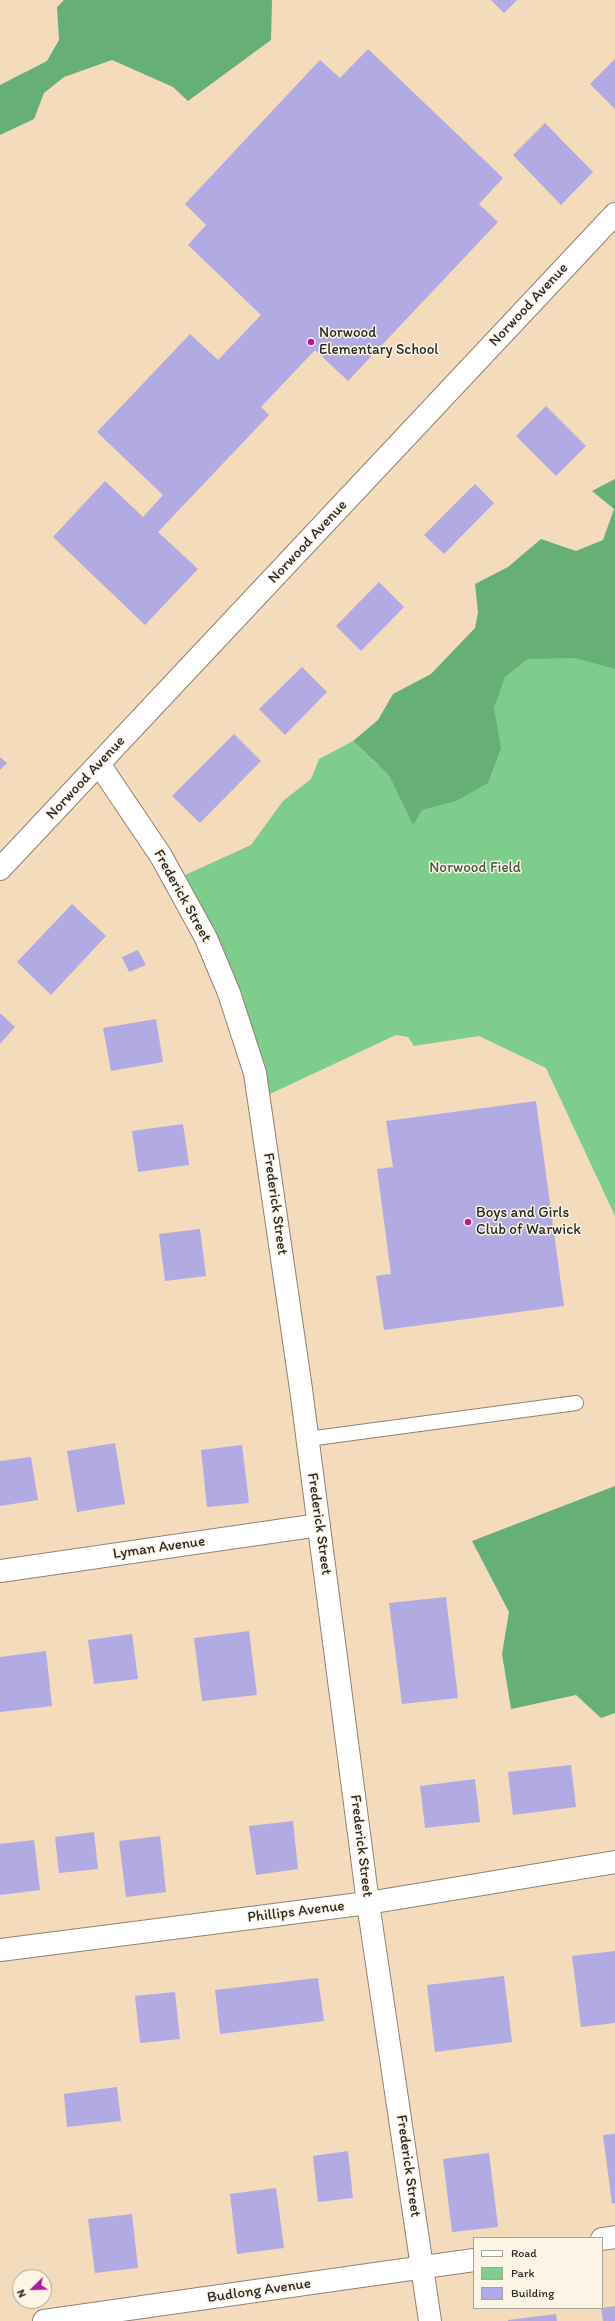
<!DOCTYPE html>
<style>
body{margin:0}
#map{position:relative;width:615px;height:2321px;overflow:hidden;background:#f3dbbc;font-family:Itim,sans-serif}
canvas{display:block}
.legend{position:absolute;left:473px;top:2237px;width:130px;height:72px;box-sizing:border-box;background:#fcf5e5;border:1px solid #a8a49b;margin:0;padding:5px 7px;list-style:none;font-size:12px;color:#2b2b2b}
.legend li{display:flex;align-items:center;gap:8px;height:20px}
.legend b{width:20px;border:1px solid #a8a49b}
.north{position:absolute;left:12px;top:2269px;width:40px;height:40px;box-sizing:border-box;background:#fcf5e5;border:1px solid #a8a49b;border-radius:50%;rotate:247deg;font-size:11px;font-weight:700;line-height:16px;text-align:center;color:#2b2b2b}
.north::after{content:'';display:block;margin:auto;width:14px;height:18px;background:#b5179e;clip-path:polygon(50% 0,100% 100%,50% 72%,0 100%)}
</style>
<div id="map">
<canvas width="615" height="2321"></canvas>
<ul class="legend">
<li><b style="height:5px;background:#fff"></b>Road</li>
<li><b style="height:11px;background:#7ecd8c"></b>Park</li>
<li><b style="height:11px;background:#b1aae3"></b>Building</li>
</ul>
<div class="north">N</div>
</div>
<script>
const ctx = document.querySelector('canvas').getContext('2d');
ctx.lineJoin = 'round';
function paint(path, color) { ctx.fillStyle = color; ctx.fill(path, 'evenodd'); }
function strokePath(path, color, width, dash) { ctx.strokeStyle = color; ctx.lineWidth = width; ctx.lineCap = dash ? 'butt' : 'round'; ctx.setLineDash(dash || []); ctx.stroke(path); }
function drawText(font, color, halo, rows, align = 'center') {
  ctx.font = font + ' Itim,sans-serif'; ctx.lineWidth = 3; ctx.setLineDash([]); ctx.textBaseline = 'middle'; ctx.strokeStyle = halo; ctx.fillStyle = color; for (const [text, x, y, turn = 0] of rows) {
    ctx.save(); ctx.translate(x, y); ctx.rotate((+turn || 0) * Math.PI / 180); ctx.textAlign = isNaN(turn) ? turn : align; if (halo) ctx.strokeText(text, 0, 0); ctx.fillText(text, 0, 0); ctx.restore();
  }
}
paint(new Path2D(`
 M615,652V1216L546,1068L479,1036L414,1046L408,1037L396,1035L257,1100L227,997L174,880L251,845L283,801L311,779L319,759L353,741L378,765L528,659Z`), '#7ecd8c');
paint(new Path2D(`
 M64,0H272L271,40L188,101L173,87L112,60L64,77L44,93L34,119L0,135V85L47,61L59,40L57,7Z
 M615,479V669L575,658L528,659L505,677L494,708L501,748L488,783L456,801L422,810L413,825L389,775L353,741L378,720L393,694L431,674L475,628L478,612L475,584L508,567L541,539L576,551L603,540L614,509L592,491Z
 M615,1486V1713L601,1718L576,1695L511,1709L502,1654L509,1612L472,1541Z`), '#66b078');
paint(new Path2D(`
 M491,0H517L504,13Z
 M368,49L503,178L479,204L498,222L348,381L315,350L261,407L269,415L158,532L198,569L145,625L53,537L105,481L143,517L163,495L97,432L190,334L218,360L261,315L188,245L206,225L185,204L320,60L340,78Z
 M615,59V109L590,84Z
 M545,123L593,172L561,205L513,155Z
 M546,406L586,446L556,476L516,436Z
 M475,484L494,503L444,554L424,535Z
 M379,582L404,607L361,651L336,626Z
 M302,667L327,692L285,735L259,709Z
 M234,734L261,761L200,823L172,796Z
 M0,757L7,763L0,770Z
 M72,904L106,936L51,995L17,962Z
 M138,950L146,965L129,972L122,957Z
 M0,1013L15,1027L0,1044Z
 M156,1019L163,1062L111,1071L103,1028Z
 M536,1101L564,1306L384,1330L376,1276L391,1274L377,1169L393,1167L386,1121Z
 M183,1124L189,1165L138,1172L132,1131Z
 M200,1229L206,1276L165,1281L159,1234Z
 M115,1443L125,1504L77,1512L67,1451Z
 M242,1445L249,1503L207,1507L201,1450Z
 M31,1457L38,1500L0,1506V1461Z
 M446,1597L458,1698L402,1704L389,1603Z
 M249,1631L257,1695L202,1701L194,1638Z
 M132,1634L138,1679L94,1684L88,1640Z
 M46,1651L52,1706L0,1712V1657Z
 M571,1765L576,1807L513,1815L508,1772Z
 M475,1779L480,1822L425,1828L420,1786Z
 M293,1821L298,1869L256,1875L249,1826Z
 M94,1832L98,1869L59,1873L55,1837Z
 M160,1836L166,1892L126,1897L119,1841Z
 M34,1840L40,1890L0,1895V1844Z
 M615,1951V2023L581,2027L572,1956Z
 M504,1976L512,2042L435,2052L427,1985Z
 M318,1978L324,2021L220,2034L215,1990Z
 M175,1992L180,2039L140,2043L135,1996Z
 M117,2087L121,2121L67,2127L64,2094Z
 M615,2134V2203L612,2204L603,2135Z
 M348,2151L353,2198L318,2202L313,2156Z
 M489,2153L498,2227L452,2232L443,2159Z
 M276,2188L284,2248L237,2254L230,2194Z
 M132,2214L138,2268L95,2273L88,2219Z
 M615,2306V2321H603L601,2308Z
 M556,2314L557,2321H508V2320Z`), '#b1aae3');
const service = new Path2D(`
 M308,1439L576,1403`);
const minor = new Path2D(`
 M99,764L161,856L206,938L229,993L255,1073L301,1389L368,1903L430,2321
 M0,869L615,214
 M0,1571L319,1525
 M0,1950L368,1903L615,1862
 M602,2239L615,2237
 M44,2321L474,2260`);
strokePath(service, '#8f8374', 16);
strokePath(minor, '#8f8374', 24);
strokePath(service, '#fff', 14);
strokePath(minor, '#fff', 22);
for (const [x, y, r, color] of [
 [311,342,4,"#b5179e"],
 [468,1222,4,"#b5179e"]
]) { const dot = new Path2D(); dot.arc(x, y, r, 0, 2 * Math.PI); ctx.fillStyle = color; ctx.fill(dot); strokePath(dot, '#fcf5e5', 1.5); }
drawText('15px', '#2b2b2b', '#fcf5e5', [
 ["Norwood Avenue",529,305,-47],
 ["Norwood Avenue",308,542,-47],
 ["Norwood Avenue",86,778,-47],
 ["Frederick Street",182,896,61],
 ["Frederick Street",275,1204,82],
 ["Frederick Street",319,1524,82],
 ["Lyman Avenue",159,1548,-8],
 ["Frederick Street",361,1846,83],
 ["Phillips Avenue",296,1912,-7],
 ["Frederick Street",408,2166,82],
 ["Budlong Avenue",259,2291,-8]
]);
drawText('15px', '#2b2b2b', '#fcf5e5', [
 ["Norwood",319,333],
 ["Elementary School",319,350],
 ["Boys and Girls",476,1213],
 ["Club of Warwick",476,1230]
], 'left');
drawText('15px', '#445c48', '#fcf5e5', [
 ["Norwood Field",475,868]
]);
</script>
